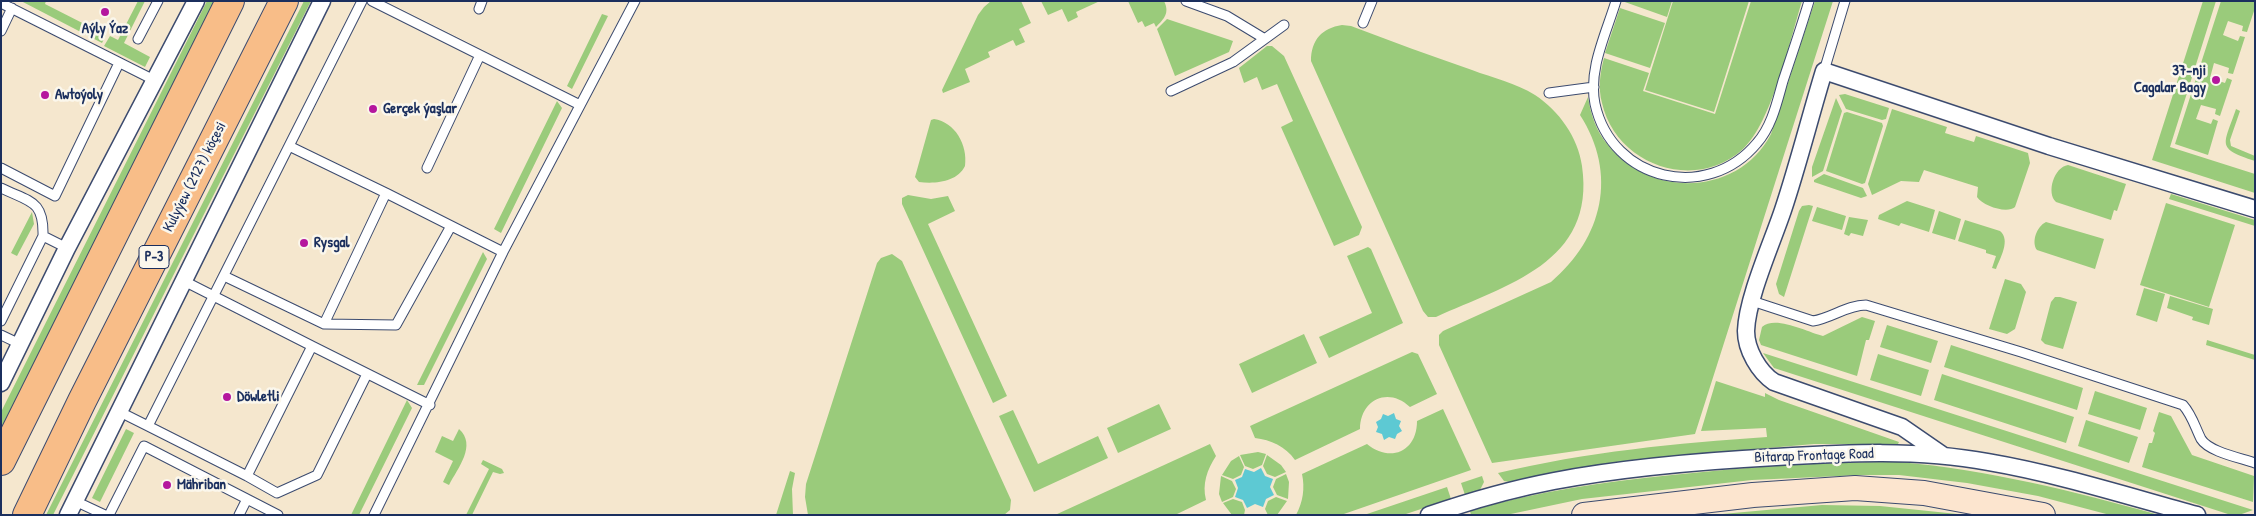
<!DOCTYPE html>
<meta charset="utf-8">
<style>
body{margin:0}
#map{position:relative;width:2256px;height:516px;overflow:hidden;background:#f5e7ce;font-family:"Patrick Hand",sans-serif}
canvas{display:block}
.frame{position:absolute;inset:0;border:2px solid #1b2f5e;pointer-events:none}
</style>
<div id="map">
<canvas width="2256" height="516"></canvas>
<div class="frame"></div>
</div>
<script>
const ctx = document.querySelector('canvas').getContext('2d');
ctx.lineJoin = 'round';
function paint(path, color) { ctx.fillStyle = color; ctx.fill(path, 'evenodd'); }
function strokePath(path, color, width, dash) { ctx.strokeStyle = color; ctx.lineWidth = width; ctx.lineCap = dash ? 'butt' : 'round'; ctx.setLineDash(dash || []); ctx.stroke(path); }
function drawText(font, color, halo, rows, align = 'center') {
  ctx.font = font + ' "Patrick Hand",sans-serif'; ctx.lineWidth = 5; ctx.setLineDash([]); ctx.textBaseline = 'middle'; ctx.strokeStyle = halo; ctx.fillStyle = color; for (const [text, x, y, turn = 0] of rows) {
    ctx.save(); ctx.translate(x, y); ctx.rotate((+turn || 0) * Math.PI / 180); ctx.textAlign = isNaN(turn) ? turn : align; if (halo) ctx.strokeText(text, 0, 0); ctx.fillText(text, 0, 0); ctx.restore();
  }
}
paint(new Path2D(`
 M21,1H46L45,4L106,35L102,43Z
 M138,1H145L124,43L150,57L145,67L104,46L110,36L118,40Z
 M207,1H215L1,429V412Z
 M304,1H311L53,515H46Z
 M991,1H1021L1031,23L1019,29L1025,42L1016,46L1013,40L988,52L990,57L965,69L970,82L943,93L942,90L978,15L984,7Z
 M1041,1H1100L1076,12L1078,17L1068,22L1062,9L1048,15Z
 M1128,1H1164C1170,13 1164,19 1156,27L1154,23L1145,27L1142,21L1138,23Z
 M1622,1H1672L1667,17Z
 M1673,1H1749L1714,112L1645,90Z
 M1751,1H1802C1790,40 1772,122 1743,149C1695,193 1616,165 1602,103C1598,88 1600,73 1604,58L1649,73L1643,91L1715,114Z
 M1815,1H1833L1695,434L1492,463L1439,345V335L1443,331L1551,282C1603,238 1618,174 1580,115L1588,97C1591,115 1596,131 1608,145C1650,199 1739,196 1771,134Z
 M2203,1H2216L2170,147L2255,174V193L2152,160Z
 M2221,1H2255V8L2247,32L2242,31L2243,26L2228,21L2223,35L2238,41L2240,36L2245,37L2233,74L2228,73L2229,68L2214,63L2210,78L2225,83L2227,78L2232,80L2220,116L2215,114L2216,109L2201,105L2196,119L2211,124L2213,119L2218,121L2208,155L2175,144Z
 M1620,8L1665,23L1650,68L1605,53Z
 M602,14L608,16L572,89L567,86Z
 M1167,19L1233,41L1229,52L1175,76L1157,29Z
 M1342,25L1351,26C1391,41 1431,56 1472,70C1493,78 1516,83 1535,95C1559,111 1578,137 1582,166C1596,263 1506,285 1436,317H1428L1423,311L1311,61C1311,40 1322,28 1342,25Z
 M1267,46H1272L1284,56L1362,227L1359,235L1334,246L1281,127L1293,121L1277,84L1262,90L1257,77L1244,83L1239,68Z
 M1845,94L1889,108L1886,119L1882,120L1846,109L1839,95Z
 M1836,98L1842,111L1823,171L1812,177V167Z
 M557,101L562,108L501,233L494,229Z
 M1892,109L1947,127L1945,133L1974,142L1976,136L2028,153L2030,163L2015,207C2007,214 1983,206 1977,197L1978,187L1924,170L1919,182L1901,181L1872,195L1868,184Z
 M2236,109L2240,111L2230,140L2231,146L2255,156V161C2215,148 2224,145 2236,109Z
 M1847,112L1882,123L1883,126L1865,183L1862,184L1826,171L1844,113Z
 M934,119C955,122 968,145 965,166C957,182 936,184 919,182L915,177L931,120Z
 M2068,165L2126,184L2117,211L2114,210L2111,220L2056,202C2046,193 2054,167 2068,165Z
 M1824,174L1863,188L1867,196L1861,198L1814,182V180Z
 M2171,194L2255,220V226L2169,199Z
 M908,195L931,199L948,196L955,211L928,224L1007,396L993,403L902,204V198Z
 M1907,201L1935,210L1929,232L1901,223L1899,226L1878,219L1879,215Z
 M2166,203L2235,225L2209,307L2140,285Z
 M1809,205L1813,206L1784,297L1779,294L1776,284L1799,211L1802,206Z
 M1817,207L1846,216L1842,230L1812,221Z
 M1939,211L1961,219L1955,240L1932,233Z
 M32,212L34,224L17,256L11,253Z
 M1849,217L1868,220L1863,236L1851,233L1849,236L1844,234Z
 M1965,220L2000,231C2011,240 2000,258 1996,269L1992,268L1996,256L1986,253V250L1958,241Z
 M2046,222L2104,239L2095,269L2037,250C2031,242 2037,226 2046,222Z
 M1368,247L1371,249L1403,323L1329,358L1319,337L1372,313L1347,256Z
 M483,252L487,259L424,385H417Z
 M892,254L902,261L1011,500L1010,510L1004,515H808L805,497L806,484L877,263L881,258Z
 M2005,279L2021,284L2026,292L2015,329L2007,334L1989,329Z
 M2144,288L2165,294L2157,322L2136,315Z
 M2170,296L2213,309L2209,325L2192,320L2193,317L2167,308Z
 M2055,297H2060L2077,302L2063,349L2045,344L2041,340L2051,302Z
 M1862,317L1875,321L1869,340H1866L1857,376L1761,345L1759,340L1762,327C1775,315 1807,332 1823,336Z
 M1887,325L1938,341L1931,363L1880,347Z
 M1304,334L1317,363L1252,393L1239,364Z
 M2207,340L2255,355V360L2206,345Z
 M1951,345L2083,388L2077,410L1944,367Z
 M1412,352L1418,354L1437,394L1410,407C1388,386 1360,400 1360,429L1295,460C1285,446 1271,440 1255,438L1250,426Z
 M1763,353L2253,510L2239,515H2231L1774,368Z
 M1878,354L1929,370L1921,396L1870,380Z
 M1942,374L2074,417L2066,443L1934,400Z
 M1716,381L1765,397V393L1779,400L1899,442L1898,444H1814L1699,454L1554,473L1510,482L1504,481L1498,473C1586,452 1677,443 1767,437L1766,428L1701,431Z
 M2095,391L2147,408L2140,430L2088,414Z
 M407,400L412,408L359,515H351Z
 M1159,404L1171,429L1118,453L1107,428Z
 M1443,409L1471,470L1341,515H1296C1303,502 1305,488 1302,474L1367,444C1390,463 1417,452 1417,421Z
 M1013,410L1038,464L1098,436L1108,458L1034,492L999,416Z
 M2159,412L2171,416L2192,455L2254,476L2253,502L2142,467L2149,443H2152L2155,433L2153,431Z
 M2086,420L2138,437L2129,463L2078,446Z
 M126,429L134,433L100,502L92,498Z
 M459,429C477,445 458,468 449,485L443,482L453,461L435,452L442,436L453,441Z
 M1210,444L1216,456C1207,470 1202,484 1206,500L1175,515H1055Z
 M1258,452L1266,454L1262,465L1253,469L1245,466L1240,455Z
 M1267,455L1281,465L1286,472L1275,477L1267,474L1263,466Z
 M1239,456L1244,467L1241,475L1233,479L1222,475L1231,461Z
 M483,460L502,469L504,473L500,474L493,472L472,515H466L489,469L481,464Z
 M1900,462C1988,470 2074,491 2159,515H2110L2038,496L1967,483L1899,475H1861L1752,480L1582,499L1506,515H1471L1470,511C1536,491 1604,482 1672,475C1748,467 1823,462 1900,462Z
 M790,471L795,473L792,489L793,515H776Z
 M1286,474L1289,482L1288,499L1277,495L1273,487L1276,479Z
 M1221,476L1232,481L1236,489L1233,497L1222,502L1219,494Z
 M1482,476L1484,482L1480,490L1465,495L1461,483Z
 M1447,487L1451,499L1403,515H1364Z
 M1276,497L1287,501L1277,515H1268L1265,509L1268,501Z
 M1233,499L1242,502L1245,510L1244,515H1232L1223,503Z
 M1822,505L1880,506L1967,515H1711Z`), '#9acb7b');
paint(new Path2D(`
 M1394,413L1396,419L1401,421L1399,426L1402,431L1397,434L1395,439L1389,437L1384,440L1382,434L1376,432L1378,427L1376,422L1381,419L1383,414L1388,416Z
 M1261,468L1265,476L1273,479L1270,487L1274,495L1266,499L1263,507L1255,504L1247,508L1243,500L1235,497L1238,488L1235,480L1242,477L1245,469L1254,472Z`), '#5dc9d3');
const lane = new Path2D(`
 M372,1L580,105
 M1186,1L1227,16L1265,39
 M1616,1C1606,34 1588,69 1595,104C1612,181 1707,203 1757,143C1772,126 1777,102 1783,81C1792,54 1801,28 1809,1
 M1,3L156,81
 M479,9L482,1
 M1363,23L1372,1
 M1,31L12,8
 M138,39L158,1
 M1824,71L1845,1
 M1171,91L1233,62L1284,25
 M1549,93L1594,87
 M1,168L55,196L119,63
 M427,168L480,55
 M1,188C30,202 44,200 43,236L67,248
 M386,193L503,252
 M224,276L324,324L386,193L289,146
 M1752,301L1813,321C1832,318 1847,305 1866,305L2021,352L2183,405C2192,415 2195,427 2201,439C2209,452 2241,458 2255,463
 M1,321L43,236
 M324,324L396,325L451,226
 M1,335L22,345
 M312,346L430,405
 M120,412L148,426L362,1
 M148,426L247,476L312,346L184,281
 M247,476L277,493L317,475L367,374
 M75,501L105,515
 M109,515L144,446L278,515
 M239,515L247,499
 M374,515L503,252L635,1`);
const street = new Path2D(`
 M1,383L67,248L196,1
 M1944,456L1902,427L1774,382C1759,372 1746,350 1746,331C1747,298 1772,243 1783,210C1798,165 1810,117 1824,71L2049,146L2255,209
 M68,515L322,1
 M1429,515C1470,501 1512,489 1554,481C1627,467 1702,461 1776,457C1847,453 1918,449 1988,462C2058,474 2127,496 2197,515`);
const secondary = new Path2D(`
 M1584,515L1753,495L1855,488L1924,493L2043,515`);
const highway = new Path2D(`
 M1,461L230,1
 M27,515L82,401L284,1`);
strokePath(lane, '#3c4b6f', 11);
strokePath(street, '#3c4b6f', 19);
strokePath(secondary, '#3c4b6f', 26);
strokePath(highway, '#3c4b6f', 30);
strokePath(lane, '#fff', 9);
strokePath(street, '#fff', 16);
strokePath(secondary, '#fce5cf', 24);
strokePath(highway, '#f8bd88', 28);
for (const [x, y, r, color] of [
 [105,12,5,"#b5179e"],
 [2216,80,5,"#b5179e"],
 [45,95,5,"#b5179e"],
 [373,109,5,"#b5179e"],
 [304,243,5,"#b5179e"],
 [227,397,5,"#b5179e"],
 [167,485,5,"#b5179e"]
]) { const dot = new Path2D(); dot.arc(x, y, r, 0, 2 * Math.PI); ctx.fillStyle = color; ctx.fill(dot); strokePath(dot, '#fbf7ec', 2); }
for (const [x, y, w] of [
 [154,257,30]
]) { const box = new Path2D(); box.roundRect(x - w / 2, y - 11.5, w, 23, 4); ctx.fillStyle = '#fbf7ec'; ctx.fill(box); strokePath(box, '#1b2f5e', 1); }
drawText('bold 14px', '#1b2f5e', null, [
 ["P-3",154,257]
]);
drawText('bold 15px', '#1b2f5e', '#fbf7ec', [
 ["Aýly Ýaz",105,29,"center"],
 ["37-nji",2206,71,"right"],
 ["Cagalar Bagy",2206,88,"right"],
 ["Awtoýoly",55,95],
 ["Gerçek ýaşlar",383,109],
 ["Rysgal",314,243],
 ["Döwletli",237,397],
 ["Mähriban",177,485]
], 'left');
drawText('15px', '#1b2f5e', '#fbf7ec', [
 ["Kulyýew (2127) köçesi",195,177,-63],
 ["Bitarap Frontage Road",1814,456,-2]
]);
</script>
